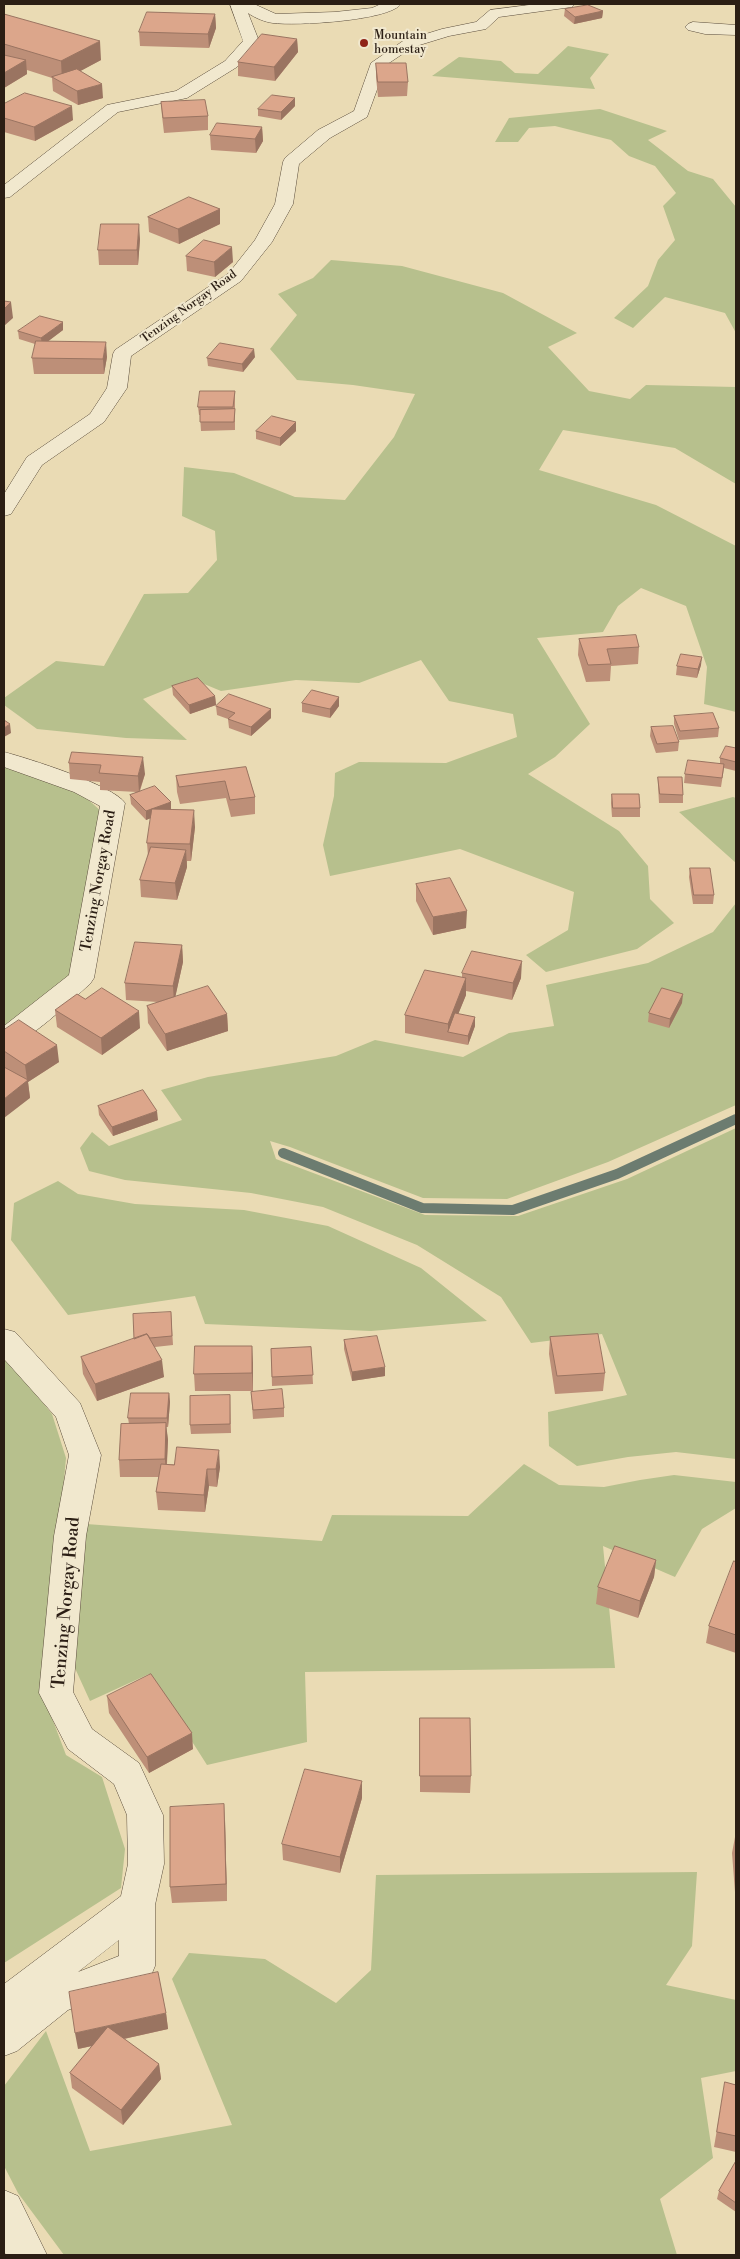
<!DOCTYPE html>
<style>
body{margin:0}
#map{position:relative;width:740px;height:2259px;overflow:hidden;background:#eadbb4;font-family:"Libre Bodoni",serif}
canvas{display:block}
.frame{position:absolute;inset:0;border:5px solid #2b1e14;pointer-events:none}
</style>
<div id="map">
<canvas width="740" height="2259"></canvas>
<div class="frame"></div>
</div>
<script>
const ctx = document.querySelector('canvas').getContext('2d');
ctx.lineJoin = 'round';
function paint(path, color) { ctx.fillStyle = color; ctx.fill(path, 'evenodd'); }
function strokePath(path, color, width, dash) { ctx.strokeStyle = color; ctx.lineWidth = width; ctx.lineCap = dash ? 'butt' : 'round'; ctx.setLineDash(dash || []); ctx.stroke(path); }
function drawText(font, color, halo, rows, align = 'center') {
  ctx.font = font + ' "Libre Bodoni",serif'; ctx.lineWidth = 4; ctx.setLineDash([]); ctx.textBaseline = 'middle'; ctx.strokeStyle = halo; ctx.fillStyle = color; for (const [text, x, y, turn = 0] of rows) {
    ctx.save(); ctx.translate(x, y); ctx.rotate((+turn || 0) * Math.PI / 180); ctx.textAlign = isNaN(turn) ? turn : align; if (halo) ctx.strokeText(text, 0, 0); ctx.fillText(text, 0, 0); ctx.restore();
  }
}
paint(new Path2D(`
 M568,46L609,54L590,78L595,89L432,76L459,57L501,61L515,73L538,74Z
 M600,109L667,131L648,140L688,171L713,179L736,207V333L725,313L665,297L633,328L614,318L648,286L658,260L675,240L663,206L676,193L655,166L629,156L611,140L555,126L529,128L518,142H495L509,118Z
 M331,260L402,266L503,293L577,333L548,347L589,391L630,399L646,385L736,387V484L675,448L563,430L539,470L656,505L736,546V712L704,704L707,667L686,606L641,588L618,606L603,632L537,638L590,724L555,757L528,774L619,831L648,866L650,899L674,923L637,949L546,972L526,955L568,930L574,892L460,849L330,876L323,845L334,796L335,773L359,762L446,763L517,737L513,714L449,701L421,660L359,683L296,680L221,691L192,679L143,699L187,740L126,738L37,729L4,705V698L56,661L104,666L144,594L188,593L217,560L215,531L182,516L184,467L234,473L295,497L345,500L394,437L415,394L353,385L297,380L270,349L297,315L278,294L313,278Z
 M4,767L82,794L103,813L73,970L58,988L4,1026Z
 M733,797L736,798V863L679,812Z
 M736,903V1105L608,1162L507,1199L423,1198L290,1147L270,1141L276,1159L425,1215L518,1216L627,1179L736,1128V1459L676,1452L628,1457L577,1466L549,1446L548,1412L627,1395L602,1334L531,1343L501,1297L417,1245L323,1207L251,1193L125,1180L89,1171L80,1148L92,1132L109,1146L182,1120L161,1090L208,1077L336,1056L375,1040L463,1057L509,1033L554,1026L546,985L648,963L713,932Z
 M58,1181L78,1194L135,1204L244,1210L328,1226L421,1268L487,1321L371,1331L205,1324L195,1296L68,1315L11,1240L14,1203Z
 M4,1355L52,1414L66,1458L44,1697L66,1755L102,1777L125,1849L121,1888L4,1963Z
 M524,1464L559,1485L604,1487L640,1480L674,1475L736,1482V1508L702,1529L675,1577L603,1546L615,1668L305,1672L307,1742L207,1765L149,1674L90,1701L74,1666L86,1524L322,1541L332,1515L468,1516Z
 M697,1872L692,1946L666,1985L736,2000V2071L701,2078L713,2158L660,2199L677,2255H64L18,2193L4,2166V2086L46,2031L90,2151L232,2125L172,1979L189,1953L265,1959L336,2003L371,1970L376,1875Z`), '#b7c08d');
strokePath(new Path2D(`
 M283,1153L422,1208L513,1210L617,1174L736,1119`), '#6c7c70', 10);
const minor = new Path2D(`
 M230,4H254L276,14L335,12L372,8L381,4H401C389,21 294,26 273,23C265,22 255,18 248,13L259,41L237,67L187,98L118,112L10,197L4,198V185L107,105L176,91L225,61L243,41Z
 M537,4H575L572,7L499,17L486,29L449,36L413,47L386,65L367,117L330,138L299,164L293,204L272,242L241,281L131,356L127,388L104,422L42,465L11,514L4,516V494L27,457L90,414L107,388L113,354L115,350L229,273L255,240L275,204L283,162L285,158L318,130L354,111L371,63L403,41L442,29L476,22L490,10Z
 M693,22L736,25V35L705,34L688,30L685,27L688,24Z
 M4,752C27,758 113,785 125,803L94,978L90,984C68,1003 32,1040 4,1048V1026L69,975L100,806L74,792L4,767Z
 M4,1329L15,1332L80,1403L101,1455L86,1536L73,1692L92,1729L139,1763L163,1815L164,1864L155,1905V1966L150,1978L68,2010L17,2051L4,2056V1984L121,1896L128,1864L127,1815L114,1784L68,1749L39,1693L54,1536L69,1455L56,1417L4,1359ZM119,1940V1956L78,1972Z
 M4,2190L18,2196L47,2255H6L4,2251Z`);
strokePath(minor, '#5b4d3c', 1);
paint(minor, '#f1e8ce');
paint(new Path2D(`
 M565,9L603,11L602,18L574,24L564,16Z
 M4,14L101,60L80,71L103,98L78,105L53,91L52,78L27,70V74L4,88Z
 M215,14L216,28L209,48L140,46L139,32Z
 M297,39L298,52L275,81L238,76V62Z
 M376,63L408,82L407,96L378,97L376,77Z
 M161,102L208,116V130L164,133L162,116Z
 M4,104L73,120L35,141L4,132Z
 M295,106L281,120L258,116V109Z
 M262,127L263,141L256,153L211,150L210,135Z
 M220,209V224L179,244L149,232L148,217Z
 M140,239L138,265H99L98,250Z
 M186,256L233,262L215,277L187,271Z
 M63,330L48,341L107,357L104,374H34L32,358L35,344L19,339L18,331Z
 M255,357L243,372L208,366L207,358Z
 M235,391V430L201,431L200,415H199L198,407Z
 M256,431H296L280,446L256,439Z
 M579,639L639,647L638,664L611,666L610,681L586,682L578,655Z
 M701,665L697,678L676,675L677,666Z
 M172,686L215,696L216,705L190,714L173,695Z
 M339,697V706L330,718L302,712V703Z
 M216,706L271,709V718L251,736L229,728L228,719L217,715Z
 M674,716L719,728L718,737L679,740L674,724Z
 M651,727L679,742L678,751L656,753L650,736Z
 M736,748V771L724,768L721,787L684,783L685,774L720,763V758Z
 M72,752L145,774L140,791L171,802V809L195,827L191,861H187V867L177,900L141,897L140,880L148,856L147,843L151,818L146,820L131,804L130,795L137,792L100,790V782L70,779L69,763Z
 M246,767L255,797V814L231,817L226,798L180,804L177,792L176,776Z
 M658,777L683,795V803H659L658,785Z
 M612,794L640,808V817H612L611,803Z
 M690,868L714,895L713,904H693L689,877Z
 M416,884L466,928L433,935L416,901Z
 M182,945L183,962L175,997L227,1014L228,1031L167,1051L148,1023L147,1006L158,1002L126,1000L125,983Z
 M462,973L521,978L512,1000L466,991V995L458,1014L475,1017V1026L468,1045L405,1033V1015L462,977Z
 M85,999L140,1028L102,1055L57,1027L55,1010Z
 M682,1003L669,1028L648,1022L649,1013Z
 M4,1030L59,1062L28,1082L30,1098L4,1066Z
 M98,1106L158,1120L113,1136L99,1115Z
 M171,1312L173,1345L155,1347L164,1377L97,1401L83,1374L81,1357L134,1339Z
 M550,1337L605,1373L603,1391L555,1394L549,1354Z
 M344,1340L385,1376L352,1381L344,1349Z
 M311,1347L313,1384L272,1386L271,1349Z
 M253,1363V1391H195L194,1374Z
 M251,1392L284,1408V1417L253,1419Z
 M169,1393L170,1402L168,1427H166L168,1440L167,1464L220,1467L217,1487L209,1486L205,1512L158,1510L156,1492L159,1477H120L119,1460L129,1424L128,1418Z
 M230,1395L231,1433L191,1434L190,1425Z
 M656,1560L654,1577L638,1618L596,1604L598,1587Z
 M736,1562V1653L706,1643L709,1626Z
 M107,1696L193,1749L149,1773L109,1713Z
 M420,1718L471,1776L470,1793L420,1792Z
 M362,1798L340,1873L283,1860L282,1844Z
 M225,1820L227,1901L172,1903L170,1887Z
 M735,1837H736V1905L732,1853Z
 M166,2013L168,2029L124,2039L159,2064L161,2079L123,2125L72,2088L70,2073L92,2046L78,2049Z
 M725,2082L736,2085V2152L714,2147Z
 M736,2161V2212L717,2199L719,2191Z`), '#bd8f78');
paint(new Path2D(`
 M603,11L602,18L574,24L575,17Z
 M215,14L216,28L209,48L208,34Z
 M297,39L298,52L275,81L274,67Z
 M100,41L101,60L62,81L61,61Z
 M26,60L27,74L4,88V73Z
 M102,84L103,98L78,105L77,91Z
 M295,98V106L281,120V112Z
 M72,106L73,120L35,141L34,127Z
 M262,127L263,141L256,153L255,139Z
 M220,209V224L179,244L178,229Z
 M139,224L140,239L138,265L137,250Z
 M232,247L233,262L215,277L214,262Z
 M11,302L13,318L4,326V309Z
 M63,322V330L42,346L41,338Z
 M106,342L107,357L104,374L103,359Z
 M254,349L255,357L243,372L242,364Z
 M296,422V431L280,446V438Z
 M702,657L701,665L697,678L698,669Z
 M215,696L216,705L190,714L189,705Z
 M339,697V706L330,718V709Z
 M271,709V718L251,736V727Z
 M10,724L11,733L4,737V728Z
 M143,757L145,774L139,792L138,776Z
 M171,802V810L146,820V811Z
 M194,810L195,827L191,861L190,844Z
 M186,850L187,867L177,900L175,883Z
 M467,911L466,928L433,935V917Z
 M182,945L183,962L174,1003L173,986Z
 M522,961L521,978L512,1000L513,983Z
 M466,978V995L451,1032H448V1024Z
 M683,994L682,1003L669,1028L670,1019Z
 M139,1011L140,1028L102,1055L101,1038Z
 M227,1014L228,1031L167,1051L165,1034Z
 M475,1017V1026L468,1045V1036Z
 M57,1045L59,1062L28,1082L30,1098L4,1118V1099L27,1080L25,1065Z
 M157,1111L158,1120L113,1136L112,1127Z
 M252,1346L253,1363V1391L252,1373Z
 M162,1360L164,1377L97,1401L95,1384Z
 M385,1367V1376L352,1381V1372Z
 M169,1393L170,1402L168,1427L167,1418Z
 M166,1423L168,1440L166,1476L165,1459Z
 M219,1450L220,1467L217,1487L216,1469Z
 M207,1469L209,1486L205,1512L204,1495Z
 M656,1560L654,1577L638,1618L640,1601Z
 M192,1733L193,1749L149,1773L147,1757Z
 M362,1781V1798L340,1873V1857Z
 M224,1804L225,1820L227,1901L226,1884Z
 M166,2013L168,2029L78,2049L75,2033Z
 M159,2064L161,2079L123,2125L121,2110Z`), '#9a7461');
const building = new Path2D(`
 M588,5L603,11L575,17L565,9Z
 M147,12L215,14L208,34L139,32Z
 M4,14L100,41L61,61L4,44Z
 M262,34L297,39L274,67L238,62Z
 M4,55L26,60L4,73Z
 M376,63H406L408,82H378Z
 M77,69L102,84L77,91L52,77Z
 M25,93L72,106L34,127L4,118V104Z
 M272,95L295,98L281,112L258,109Z
 M205,100L208,116L163,118L161,102Z
 M217,123L262,127L255,139L210,135Z
 M189,197L220,209L178,229L148,217Z
 M101,224H139L137,250H98Z
 M204,240L232,247L214,262L186,256Z
 M4,301L11,302L4,309Z
 M40,316L63,322L41,338L18,331Z
 M36,341L106,342L103,359L32,358Z
 M220,343L254,349L242,364L207,358Z
 M200,391H235L233,407H198Z
 M235,409L234,422H200V410Z
 M272,416L296,422L280,438L256,431Z
 M636,635L639,647L607,649L611,664L588,665L579,639Z
 M681,654L702,657L698,669L677,666Z
 M198,678L215,696L189,705L172,686Z
 M312,690L339,697L330,709L302,703Z
 M229,694L271,709L251,727L228,719L235,713L216,706Z
 M713,713L719,728L680,731L674,716Z
 M4,720L10,724L4,728Z
 M673,726L679,742L657,744L651,727Z
 M726,746L736,748V762L720,758Z
 M72,752L143,757L138,776L99,773L101,765L69,763Z
 M688,760L724,764L722,778L685,774Z
 M246,767L255,797L230,800L225,781L179,787L176,776Z
 M658,777H682L683,795L660,794Z
 M155,786L171,802L146,811L130,795Z
 M612,794H639L640,808H613Z
 M152,809L194,810L190,844L147,843Z
 M151,847L186,850L175,883L140,880Z
 M690,868H710L714,895H694Z
 M450,878L467,911L433,917L416,884Z
 M135,942L182,945L173,986L125,983Z
 M472,951L522,961L513,983L462,973Z
 M425,970L466,978L448,1024L405,1015Z
 M208,986L227,1014L165,1034L147,1006Z
 M102,988L139,1011L101,1038L55,1010L77,994L85,999Z
 M662,988L683,994L670,1019L649,1013Z
 M455,1013L475,1017L468,1036L448,1032Z
 M19,1020L57,1045L25,1065L4,1051V1030Z
 M4,1067L28,1080L4,1099Z
 M143,1090L157,1111L112,1127L98,1106Z
 M171,1312L172,1336L150,1338L147,1334L134,1339L133,1314Z
 M147,1334L162,1360L95,1384L81,1357Z
 M598,1334L605,1373L557,1376L550,1337Z
 M377,1336L385,1367L352,1372L344,1340Z
 M195,1346H252V1373L194,1374Z
 M311,1347L313,1375L272,1377L271,1349Z
 M282,1389L284,1408L253,1410L251,1392Z
 M131,1393H169L167,1418H128Z
 M230,1395V1424L190,1425V1396Z
 M166,1423L165,1459L119,1460L121,1424Z
 M177,1447L219,1450L216,1469H207L204,1495L156,1492L161,1464L174,1465Z
 M615,1546L656,1560L640,1601L598,1587Z
 M734,1561L736,1562V1635L709,1626Z
 M151,1674L192,1733L147,1757L107,1696Z
 M420,1718H470L471,1776H420Z
 M305,1769L362,1781L340,1857L282,1844Z
 M224,1804L226,1884L170,1887V1807Z
 M158,1972L166,2013L75,2033L69,1992Z
 M108,2027L159,2064L121,2110L70,2073Z
 M725,2082L736,2085V2136L717,2132Z
 M736,2161V2203L719,2191Z`);
paint(building, '#dca68b');
strokePath(building, '#9a7461', 1);
for (const [x, y, r, color] of [
 [364,43,5,"#8f2418"]
]) { const dot = new Path2D(); dot.arc(x, y, r, 0, 2 * Math.PI); ctx.fillStyle = color; ctx.fill(dot); strokePath(dot, '#f1e8ce', 2); }
drawText('12px', '#2b1e14', '#f1e8ce', [
 ["Mountain",374,36],
 ["homestay",374,50]
], 'left');
drawText('12px', '#2b1e14', '#f1e8ce', [
 ["Tenzing Norgay Road",189,307,-36]
]);
drawText('15px', '#2b1e14', '#f1e8ce', [
 ["Tenzing Norgay Road",99,881,-80]
]);
drawText('18px', '#2b1e14', '#f1e8ce', [
 ["Tenzing Norgay Road",67,1603,-85]
]);
</script>
